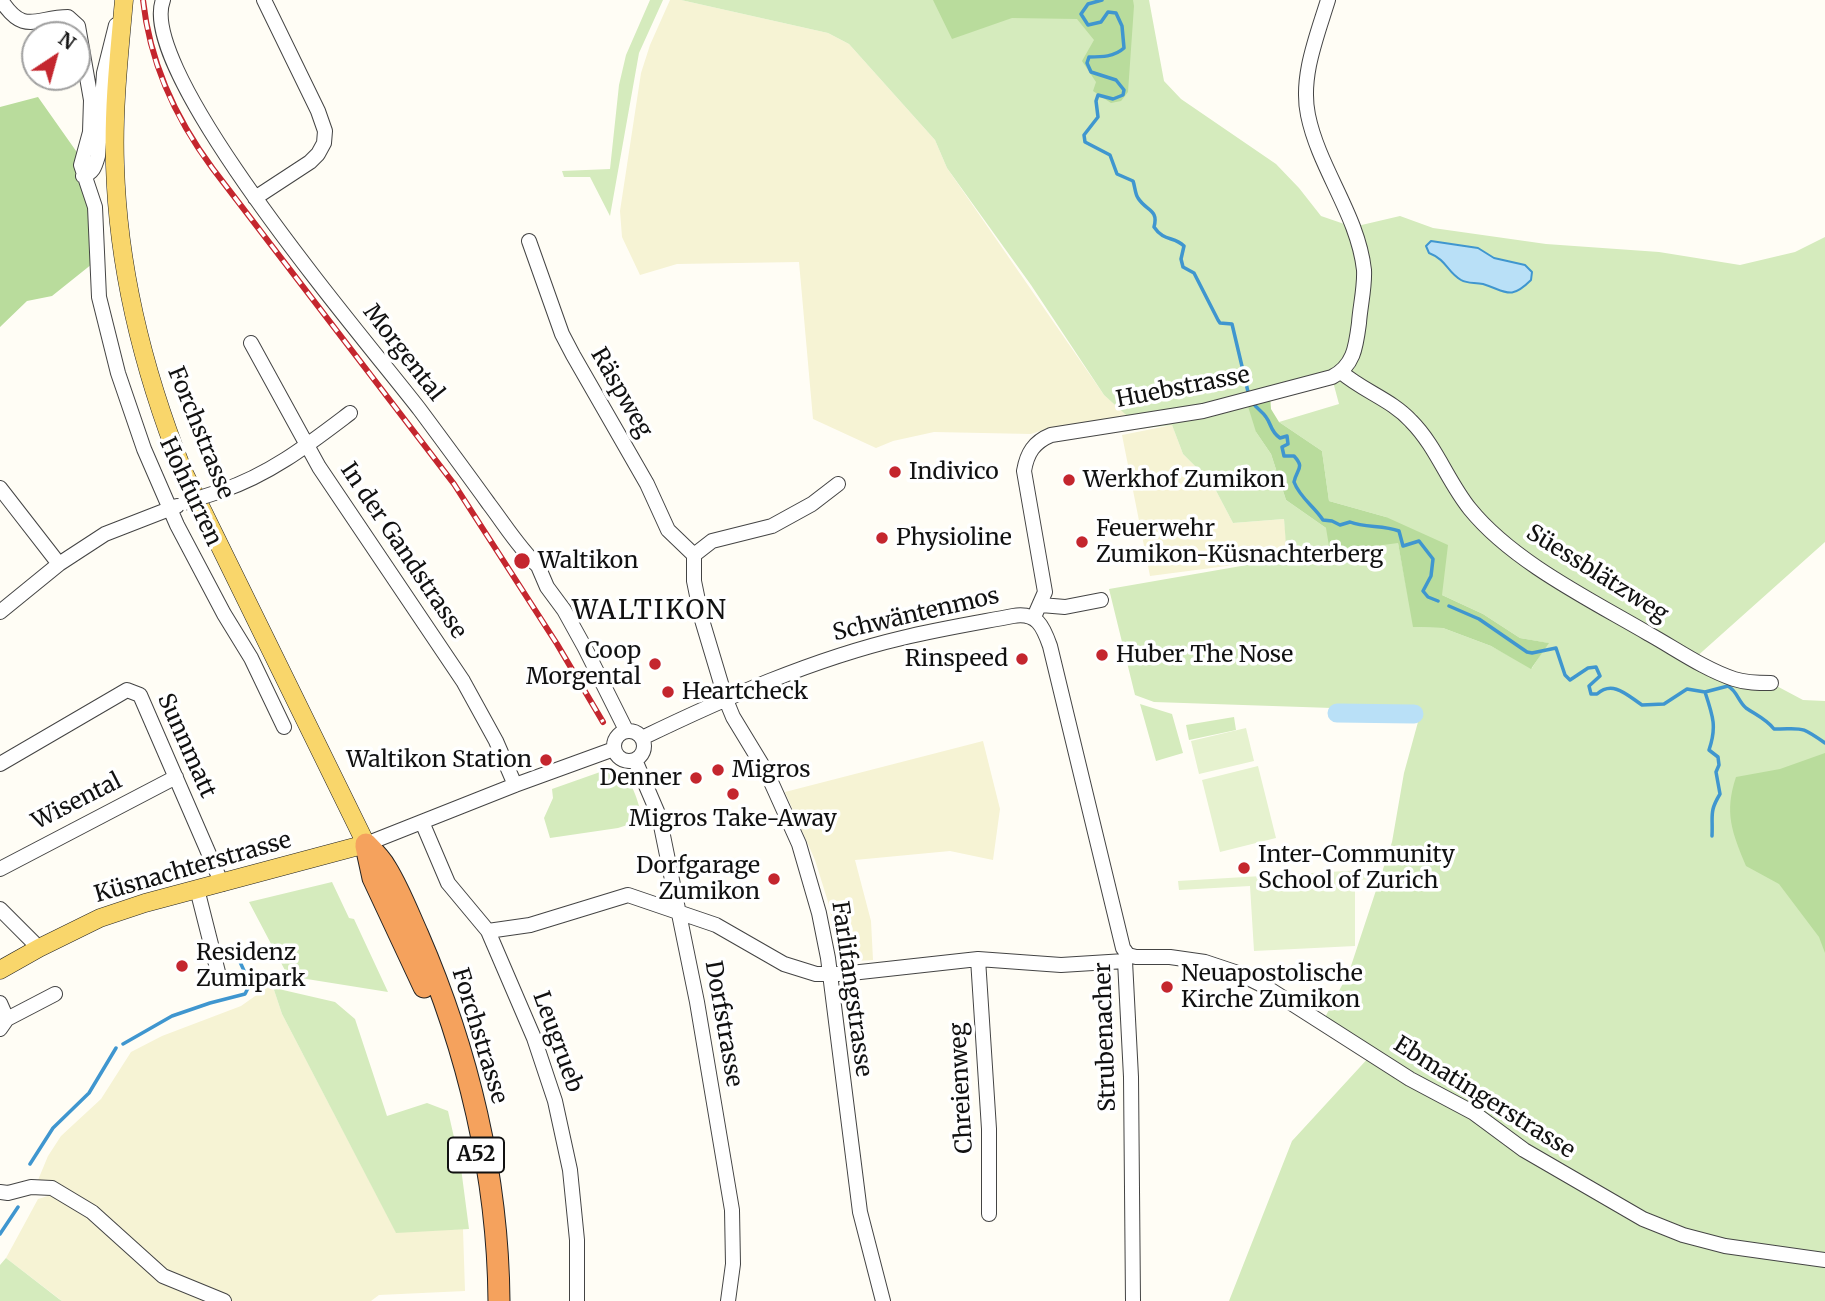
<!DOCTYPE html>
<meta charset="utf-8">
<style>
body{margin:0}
#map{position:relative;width:1825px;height:1301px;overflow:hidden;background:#fffdf5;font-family:Merriweather,serif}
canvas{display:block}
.north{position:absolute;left:21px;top:21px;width:70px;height:70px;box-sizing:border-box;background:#fff;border:2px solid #a0a0a0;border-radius:50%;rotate:36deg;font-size:19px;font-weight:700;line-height:28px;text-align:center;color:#111}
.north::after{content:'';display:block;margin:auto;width:24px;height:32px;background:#c4262e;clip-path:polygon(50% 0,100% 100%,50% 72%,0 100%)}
</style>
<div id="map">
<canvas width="1825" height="1301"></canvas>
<div class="north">N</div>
</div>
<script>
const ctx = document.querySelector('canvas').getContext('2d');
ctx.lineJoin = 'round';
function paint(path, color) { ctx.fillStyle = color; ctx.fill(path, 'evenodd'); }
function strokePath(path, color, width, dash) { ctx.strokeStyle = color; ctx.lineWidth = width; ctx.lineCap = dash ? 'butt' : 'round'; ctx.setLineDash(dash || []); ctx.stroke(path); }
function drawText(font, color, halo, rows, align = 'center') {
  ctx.font = font + ' Merriweather,serif'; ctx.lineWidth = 7; ctx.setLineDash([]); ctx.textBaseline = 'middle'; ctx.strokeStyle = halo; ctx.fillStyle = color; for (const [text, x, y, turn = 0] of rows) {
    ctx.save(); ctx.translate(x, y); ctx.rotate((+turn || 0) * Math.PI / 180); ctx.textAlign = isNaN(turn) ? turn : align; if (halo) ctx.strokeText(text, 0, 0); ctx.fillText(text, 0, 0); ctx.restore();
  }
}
paint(new Path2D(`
 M670,0H681L828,33L849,44L935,140L947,168L1104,395L1135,422L1119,420L1046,429L1031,434L934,432L893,441L876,448L813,419L799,262L677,264L640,275L622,237L620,211L641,73L650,45Z
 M1172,425L1183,454L1212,483L1233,523L1284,519L1288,558L1150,576L1122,435Z
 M983,741L1000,809L993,860L950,851L855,860L871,921L873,960L840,962L829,905L815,860L785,792Z
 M272,984L282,1014L396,1232L463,1229L465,1291L379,1295L371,1301H231L163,1269L55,1186L38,1180L48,1156L61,1136L101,1099L131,1052L162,1036L241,1006Z
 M51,1195L87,1218L140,1265L210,1301H62L6,1258L38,1199Z`), '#f6f3d4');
paint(new Path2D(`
 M650,0H663L639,53L610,216L590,177H564L562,171L610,169L619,85L626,55Z
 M681,0H1149L1164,81L1181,99L1276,164L1299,188L1321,216L1353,227L1400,216L1433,228L1546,244L1659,252L1740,265L1795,252L1825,237V542L1694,659L1771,683L1803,700L1825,701V1301H1229L1292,1141L1371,1055L1322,1023L1349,972L1392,842L1404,773L1421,711L1154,702L1135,695L1109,589L1287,558L1284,519L1233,523L1212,483L1183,454L1172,425L1114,432L1134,422L1104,395L1031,285L947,168L935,140L849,44L828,33ZM1332,378L1339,404L1279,422L1322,451L1329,501L1386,517L1442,595L1483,614L1520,638L1548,643L1532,668L1491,646L1443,628L1414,627L1398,543L1326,528L1286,500L1271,454L1256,432L1270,394Z
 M1140,704L1172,714L1183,753L1156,761Z
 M1234,717L1236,730L1189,740L1186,725Z
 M613,770C633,775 638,803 643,820L618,828L550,838L544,818L553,798L552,789L603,771Z
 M332,882L349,918L354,919L388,992L288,976L249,902Z
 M272,984L283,990L335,1002L355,1019L387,1116L427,1103L448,1111L461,1168L469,1229L396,1233L282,1014Z
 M6,1258L59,1299L62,1301H0V1265Z`), '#d5ebbd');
paint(new Path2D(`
 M933,0H1133L1134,6L1128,92L1121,101L1111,103L1093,91L1096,82L1082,61L1094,40L1077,19L1012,18L952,39Z
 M38,97L81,158L97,260L52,296L27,301L0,327V107Z
 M1270,394L1271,409L1279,422L1322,451L1329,501L1386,517L1448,545L1442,595L1483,614L1520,638L1549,643L1531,669L1491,646L1443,628L1413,627L1398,543L1330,552L1326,528L1286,500L1271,454L1256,432L1246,400Z
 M1825,753V953L1819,937L1779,884L1746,866C1732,832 1724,813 1736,777L1780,769Z`), '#b9dc9c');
paint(new Path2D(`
 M1246,728L1254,761L1199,774L1191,741Z
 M1258,766L1276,838L1220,852L1202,780Z
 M1379,869V879L1355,880V946L1254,951L1250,886L1179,890L1178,881Z`), '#e6f2cf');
const water = new Path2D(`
 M1431,241L1478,248L1494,258L1525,265L1532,272L1531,280C1510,301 1506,291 1483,284C1475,282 1468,284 1461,280C1447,272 1447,260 1429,253L1426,246Z`);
paint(water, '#b9e0f7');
strokePath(water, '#3f96cf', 2);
strokePath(new Path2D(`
 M1102,0L1088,4L1081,14L1088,25L1101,22L1108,12L1116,13L1122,26L1124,48C1114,57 1102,57 1089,57L1087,63L1091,72L1116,80L1124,90L1123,95L1113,99L1098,95L1096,101L1098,117L1084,135L1085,142L1110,155L1117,174L1133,181C1135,186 1135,194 1138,198C1146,211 1159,209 1154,227C1164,242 1174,236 1184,246L1181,259L1183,267L1194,273L1218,320L1220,323L1232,324L1249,396
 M1253,403C1257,409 1262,411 1266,417C1272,425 1270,431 1280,438L1287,436L1288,444L1282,447L1284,456H1294C1305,468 1297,468 1294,482C1300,498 1314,506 1323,520L1332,521L1340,525L1350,522C1365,528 1383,525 1399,531L1403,546L1419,541L1433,559L1431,576L1423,591L1428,597L1438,601
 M1449,606L1479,619L1527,652L1532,653L1556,648L1565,675L1570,680L1588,668L1596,667L1600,676L1589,686L1591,694H1597C1613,680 1627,695 1642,705L1664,704L1687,689L1705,692L1728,686C1737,691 1738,701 1746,708C1756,715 1766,719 1774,729C1804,729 1799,725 1825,743
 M1705,692C1713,716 1717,727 1709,750L1718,757L1719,765L1716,772L1720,794C1709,812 1713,815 1712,836
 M123,1044L172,1016L210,1003L245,994L250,984L236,953
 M30,1164L53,1128L89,1093L116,1048
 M0,1234L18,1207`), '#3f96cf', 3.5);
strokePath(new Path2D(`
 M1337,713L1414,714`), '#b9e0f7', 19);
const minor = new Path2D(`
 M1,0C24,36 36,17 68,17L78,26L91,100L90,132L81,165L95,207L99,297L118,373L144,449L177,525L224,614L251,658L284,727
 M163,0C135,72 371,346 420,410C443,441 466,472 489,504C505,525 519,548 538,566L547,587L564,610L585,648L626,730
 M83,176C94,172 95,166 98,156L104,73L116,25
 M255,198L310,162L318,154L324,143L325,131L318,111L264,0
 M529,241L562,334L573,355L647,484L668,530L694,555
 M251,343L319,467L463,681L496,741L515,785
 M1341,372C1363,391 1392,400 1411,421C1436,446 1448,482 1470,509C1513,562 1591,600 1649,634C1676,649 1704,669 1734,679C1746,683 1758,683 1771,683
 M0,488L59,564
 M221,491C271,474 309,444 350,413
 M694,555V581L702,620L726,700L733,717L767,773L799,844L819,913L828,958L860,1212L883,1301
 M694,555L712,541L772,526L812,504L838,484
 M1041,605L1065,607L1101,600
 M0,612L59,564L105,534L177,506
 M1034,617L1045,592L1024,471C1027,453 1034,442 1051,435L1203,411L1332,377C1354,366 1356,346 1359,323C1360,307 1365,287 1364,270C1358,215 1319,169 1308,115C1300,77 1317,36 1328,0
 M614 746a15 15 0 1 1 30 0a15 15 0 1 1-30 0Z
 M642,738C725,698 813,659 902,638C939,629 976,623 1013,616C1037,612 1043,626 1050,646L1123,948L1128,955
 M635,760L659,816L697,1002L732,1210L733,1264L728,1301
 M0,764L127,690L140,695L222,884
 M422,822L448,883L488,931L534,1038L555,1101L570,1170L577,1240V1301
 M366,844L515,785L614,749
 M0,869L176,777
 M197,889L219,976
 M0,909L39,948
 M488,931L530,925L628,895L716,925L784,964L816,974H842L978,959L1061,965L1125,961
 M1128,955L1136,957H1170L1205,962L1238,973L1266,987L1410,1079L1474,1113L1524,1150L1643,1219L1683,1235L1725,1246L1825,1260
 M1128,955L1125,961L1131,1077L1133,1301
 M978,959L989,1129V1214
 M0,1003L7,1019L0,1029
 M7,1019L55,994
 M0,1192L8,1193L31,1187L52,1188L92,1212L163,1276L224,1301`);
const major = new Path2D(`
 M0,970L39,948L100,918L145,903L366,844L183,471C144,373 118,272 115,165C113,110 119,55 124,0`);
const highway = new Path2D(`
 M366,844C373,851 381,859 386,868C399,889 408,913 418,935C468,1050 498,1176 499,1301
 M366,846L373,878L424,987`);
strokePath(minor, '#444', 16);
strokePath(major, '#222', 19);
strokePath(highway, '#222', 23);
strokePath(minor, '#fff', 14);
strokePath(major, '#f9d66b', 18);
strokePath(highway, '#f5a25d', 21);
const rail = new Path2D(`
 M143,0C150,64 175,118 213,169L454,484L557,644L603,722`);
strokePath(rail, '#c4262e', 6);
strokePath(rail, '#fff', 3.5, [10]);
const minorBridge = new Path2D(`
 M184,503L221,491`);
strokePath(minorBridge, '#444', 16, []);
strokePath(minorBridge, '#fff', 14);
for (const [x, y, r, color] of [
 [895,472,7,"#c4262e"],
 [1069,480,7,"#c4262e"],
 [882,538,7,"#c4262e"],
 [1082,542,7,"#c4262e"],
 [522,561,9,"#c4262e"],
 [1102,655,7,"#c4262e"],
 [1022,659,7,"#c4262e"],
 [655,664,7,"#c4262e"],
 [668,692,7,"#c4262e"],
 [546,760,7,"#c4262e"],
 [718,770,7,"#c4262e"],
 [696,778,7,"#c4262e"],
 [733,794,7,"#c4262e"],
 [1244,868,7,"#c4262e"],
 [774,879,7,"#c4262e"],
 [182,966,7,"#c4262e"],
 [1167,987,7,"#c4262e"]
]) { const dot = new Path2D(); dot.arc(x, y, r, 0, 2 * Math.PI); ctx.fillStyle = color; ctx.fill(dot); strokePath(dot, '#fff', 2.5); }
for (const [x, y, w] of [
 [476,1155,56]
]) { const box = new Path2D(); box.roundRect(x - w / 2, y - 17.5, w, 35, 5); ctx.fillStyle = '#fff'; ctx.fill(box); strokePath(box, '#111', 2); }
drawText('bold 21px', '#111', null, [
 ["A52",476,1155]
]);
drawText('23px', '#111', '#fff', [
 ["Morgental",403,353,52],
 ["Huebstrasse",1183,388,-11],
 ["Räspweg",621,393,60],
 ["Forchstrasse",200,433,68],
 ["Hohfurren",190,492,65],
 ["In der Gandstrasse",403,551,56],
 ["Süessblätzweg",1597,574,32],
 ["Schwäntenmos",916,615,-13],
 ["Sunnmatt",186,746,66],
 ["Wisental",77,802,-27],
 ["Küsnachterstrasse",193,868,-16],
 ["Farlifangstrasse",851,989,82],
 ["Dorfstrasse",723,1024,80],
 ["Forchstrasse",479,1036,73],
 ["Strubenacher",1106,1037,-92],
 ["Leugrueb",557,1042,70],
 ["Chreienweg",962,1088,-93],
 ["Ebmatingerstrasse",1484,1098,32]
]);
drawText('23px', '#111', '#fff', [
 ["Indivico",909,472],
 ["Werkhof Zumikon",1083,480],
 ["Feuerwehr",1096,529],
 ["Zumikon-Küsnachterberg",1096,555],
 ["Physioline",896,538],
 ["Waltikon",538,561],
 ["Coop",641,651,"right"],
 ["Morgental",641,677,"right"],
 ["Huber The Nose",1116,655],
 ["Rinspeed",1008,659,"right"],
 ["Heartcheck",682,692],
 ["Waltikon Station",532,760,"right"],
 ["Migros",732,770],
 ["Denner",682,778,"right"],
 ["Migros Take-Away",733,819,"center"],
 ["Inter-Community",1258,855],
 ["School of Zurich",1258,881],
 ["Dorfgarage",760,866,"right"],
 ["Zumikon",760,892,"right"],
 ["Residenz",196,953],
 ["Zumipark",196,979],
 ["Neuapostolische",1181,974],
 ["Kirche Zumikon",1181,1000]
], 'left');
ctx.letterSpacing = '2px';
drawText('26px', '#111', '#fff', [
 ["WALTIKON",650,612]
]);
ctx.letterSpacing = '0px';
</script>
